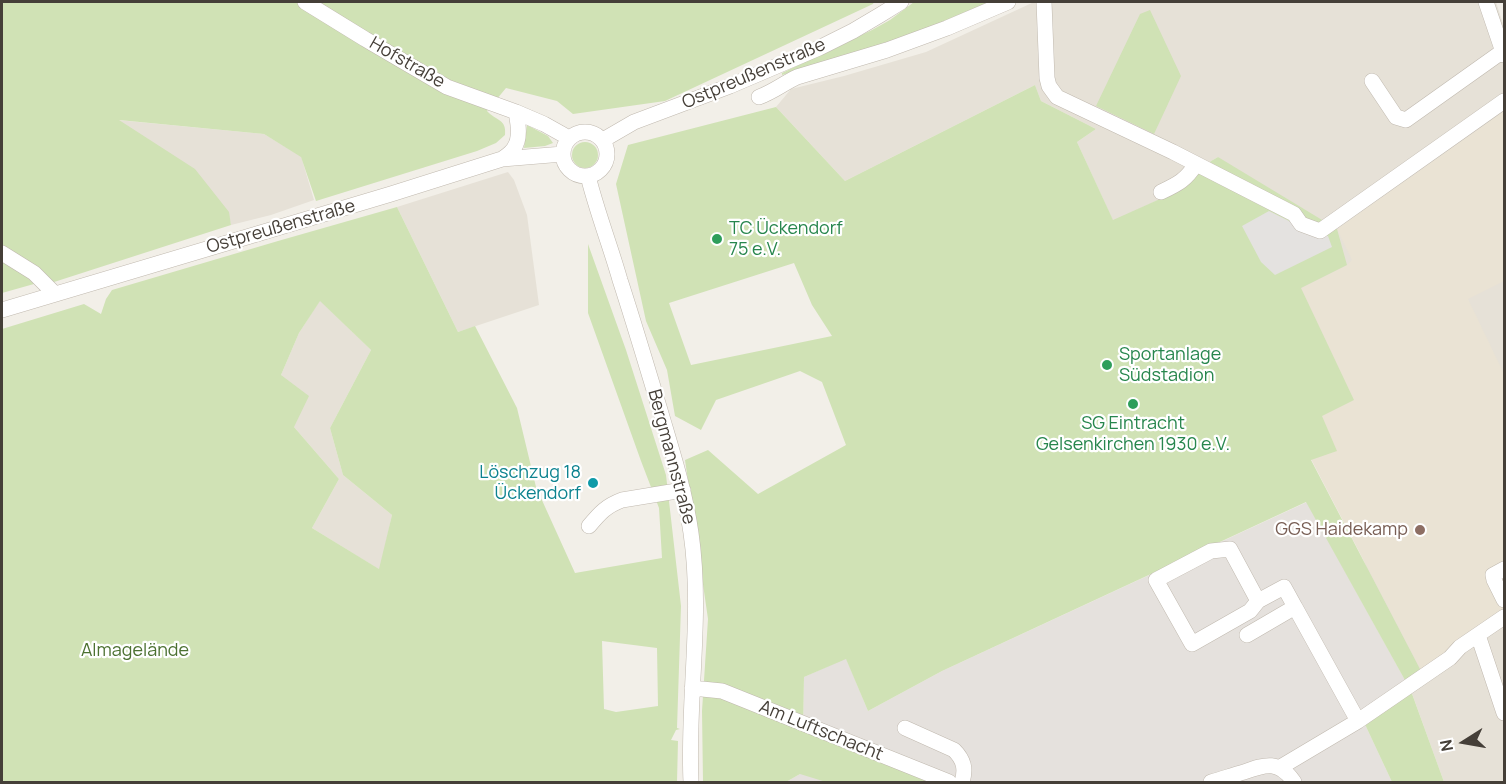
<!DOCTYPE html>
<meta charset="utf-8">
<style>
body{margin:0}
#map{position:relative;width:1506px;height:784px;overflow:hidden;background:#f2efe8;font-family:Manrope,sans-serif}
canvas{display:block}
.frame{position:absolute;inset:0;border:3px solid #453f38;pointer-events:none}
.north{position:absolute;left:1434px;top:712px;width:60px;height:60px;-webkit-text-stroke:4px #fff;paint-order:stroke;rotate:259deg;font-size:16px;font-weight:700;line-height:24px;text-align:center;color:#453f38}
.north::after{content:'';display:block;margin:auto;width:21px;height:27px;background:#453f38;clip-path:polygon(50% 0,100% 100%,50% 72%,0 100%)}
</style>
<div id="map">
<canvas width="1506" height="784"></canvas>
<div class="frame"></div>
<div class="north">N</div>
</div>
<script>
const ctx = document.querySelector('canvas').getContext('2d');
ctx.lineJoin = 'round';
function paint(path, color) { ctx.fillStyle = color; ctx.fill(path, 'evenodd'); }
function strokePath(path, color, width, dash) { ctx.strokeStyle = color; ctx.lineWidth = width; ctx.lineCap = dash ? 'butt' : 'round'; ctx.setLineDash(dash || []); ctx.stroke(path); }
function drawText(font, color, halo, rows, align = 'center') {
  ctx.font = font + ' Manrope,sans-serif'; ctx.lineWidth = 4.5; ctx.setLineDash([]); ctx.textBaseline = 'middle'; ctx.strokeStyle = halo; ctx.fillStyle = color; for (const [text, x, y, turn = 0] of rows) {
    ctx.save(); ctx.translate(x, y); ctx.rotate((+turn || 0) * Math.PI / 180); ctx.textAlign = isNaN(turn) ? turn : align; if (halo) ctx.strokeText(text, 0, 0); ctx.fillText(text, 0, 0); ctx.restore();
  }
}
paint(new Path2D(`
 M1034,2H1496L1504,27V782H1444L1218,157L1211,161L1180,190L1113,221L1077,142L1096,129L1041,101L1035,85L845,181L776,107L791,89L844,76L926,52Z
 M117,120L264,134L301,156L314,200L271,215L231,225L228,212Z
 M508,172L514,180L527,215L539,305L458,332L397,207Z
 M320,300L371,350L330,428L343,475L392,515L380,570L312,528L339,479L294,427L281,375L299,333Z`), '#e6e1d7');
paint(new Path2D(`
 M1307,502L1411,691L1362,718L1392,782H786L800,774L803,731L804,677L846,658L868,711L942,671Z`), '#e5e1dd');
paint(new Path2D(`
 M1504,111V281L1468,299L1504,374V612L1421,671L1311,459L1321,416L1301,288L1347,265L1352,260L1337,229Z`), '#eae3d4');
paint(new Path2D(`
 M2,2H874L873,4L665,101L573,114L557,101L506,88L487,111C496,121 507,119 505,135L496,143L477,151L316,201L301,157L264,134L119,120L195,169L229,212L231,225L51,283L2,253Z
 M914,2H989L937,24L896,40L782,75V73L872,30L890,20Z
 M1150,10L1181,76L1154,134L1096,106L1140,14Z
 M1035,85L1041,101L1096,129L1077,142L1113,220L1180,190L1211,161L1218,157L1337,229L1347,265L1301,288L1354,400L1322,416L1337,451L1311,460L1421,671L1411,691L1444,782H1392L1362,718L1411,691L1306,502L942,671L868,711L846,659L804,677L803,731L931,782H826L800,774L786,782H703L702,711L708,619L685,460L708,450L758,494L846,445L822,382L800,371L716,400L701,430L675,416L667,370L646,321L616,184L628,145L776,107L845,181ZM794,263L812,305L832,336L691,365L669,303Z
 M527,125L548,136L553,143L545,146L524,148Z
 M572 155a13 13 0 1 1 26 0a13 13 0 1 1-26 0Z
 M397,207L458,332L475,326L517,408L536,487L575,573L662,558L659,508L641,461L588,313V244L626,350L666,475L681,606L677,728L680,729L676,730L671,740L678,741L677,782H2V329L84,304L101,314L106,299L112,290L278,241ZM320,301L371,350L330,428L343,475L392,515L379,569L312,528L339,479L294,427L309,396L281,375L299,333ZM602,641L657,648L658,706L616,712L604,709Z
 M2,258L41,282L2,293Z`), '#d0e2b5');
paint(new Path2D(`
 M1269,211L1301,227L1328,236L1332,247L1275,275L1261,262L1242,226Z`), '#e4e2e0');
const minor = new Path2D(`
 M305,2L365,39L447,87L516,112L544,124L569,138
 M1044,2L1047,78L1049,86L1057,97L1173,152L1294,214L1301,224L1320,231L1504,101
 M1486,2L1504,55
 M1372,81L1396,117L1406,120L1503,51
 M759,97C773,92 784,83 797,77L887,50L947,28L1008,2
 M563 154a22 22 0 1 1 44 0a22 22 0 1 1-44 0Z
 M603,140L634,122L730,86L819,48L853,31L880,15L901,2
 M502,159C506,156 512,152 514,148C521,138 518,123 516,112
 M588,176C597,212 610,245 620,280C634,323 647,367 660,410C672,451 685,491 691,533C703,616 687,700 691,782
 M1161,192C1178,184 1186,180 1196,164
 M2,253L34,273L54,293
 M2,310L391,194L502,159L563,154
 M589,526C600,513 606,506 622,500L683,490
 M1504,569L1493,575L1494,580L1504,600
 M1258,601L1250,611L1192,644L1156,580L1211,551L1230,549L1258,601L1284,587L1295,607
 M1247,635L1295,607L1358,721
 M1478,635L1504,713
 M692,688L722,691L949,782
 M905,728L954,750C964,760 966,769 962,782
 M1279,768L1358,721L1450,658L1460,647L1504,617
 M1211,782C1222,779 1233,775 1244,772C1266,764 1279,760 1294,782`);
strokePath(minor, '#c0b9af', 16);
strokePath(minor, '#fff', 15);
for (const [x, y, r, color] of [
 [717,239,6,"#2e9e5b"],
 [1107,365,6,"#2e9e5b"],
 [1133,404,6,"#2e9e5b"],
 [593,483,6,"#0f9aa8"],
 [1420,530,6,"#8d6e63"]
]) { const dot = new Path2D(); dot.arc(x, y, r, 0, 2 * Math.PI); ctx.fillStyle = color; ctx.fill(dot); strokePath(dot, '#fff', 2); }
drawText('18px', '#453f38', '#fff', [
 ["Hofstraße",407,63,30],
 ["Ostpreußenstraße",754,74,-23],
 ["Ostpreußenstraße",281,227,-16],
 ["Bergmannstraße",671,457,75],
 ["Am Luftschacht",821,731,22]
]);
drawText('18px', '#27864d', '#fff', [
 ["TC Ückendorf",729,229],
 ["75 e.V.",729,250],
 ["Sportanlage",1119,355],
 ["Südstadion",1119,376],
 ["SG Eintracht",1133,424,"center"],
 ["Gelsenkirchen 1930 e.V.",1133,445,"center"]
], 'left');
drawText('18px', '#0d838f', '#fff', [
 ["Löschzug 18",581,473],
 ["Ückendorf",581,494]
], 'right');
drawText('18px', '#785e54', '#fff', [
 ["GGS Haidekamp",1408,530]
], 'right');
drawText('18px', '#4c7131', '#fff', [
 ["Almagelände",135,651]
]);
</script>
